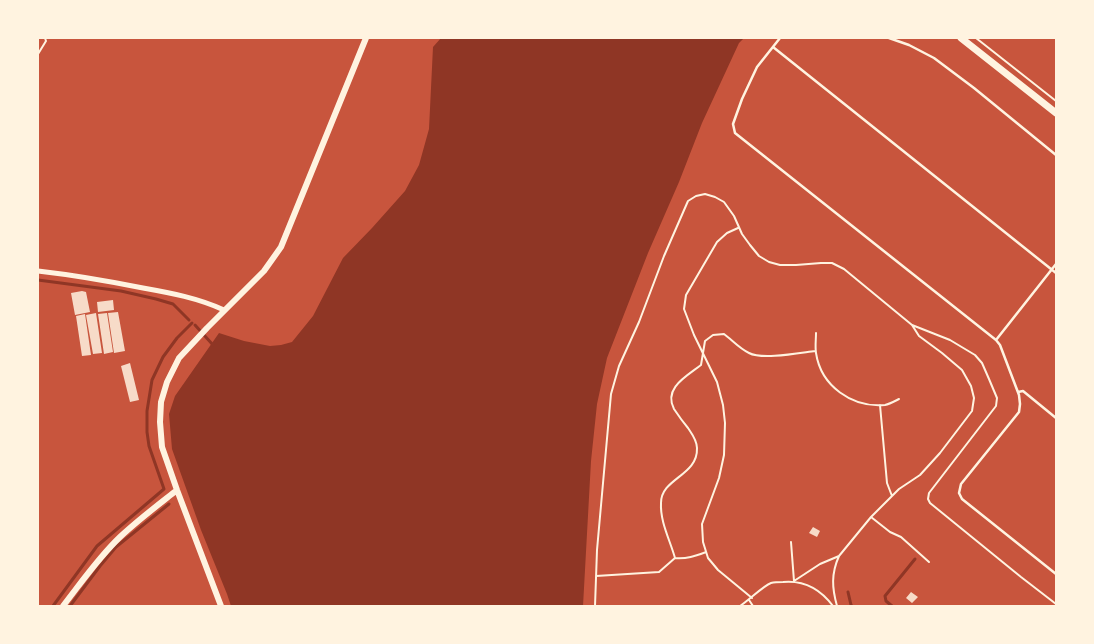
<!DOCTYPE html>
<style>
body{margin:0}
#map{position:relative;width:1094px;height:644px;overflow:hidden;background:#c8553d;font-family:Karla,sans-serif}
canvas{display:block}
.frame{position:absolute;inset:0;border:39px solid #fff3e0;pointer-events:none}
</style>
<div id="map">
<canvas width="1094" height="644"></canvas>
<div class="frame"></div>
</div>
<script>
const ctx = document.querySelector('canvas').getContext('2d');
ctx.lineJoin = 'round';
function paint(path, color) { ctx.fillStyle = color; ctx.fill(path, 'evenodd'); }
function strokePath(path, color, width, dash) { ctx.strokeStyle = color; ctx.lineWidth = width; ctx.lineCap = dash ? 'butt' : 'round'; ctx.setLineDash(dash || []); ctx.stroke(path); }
paint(new Path2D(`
 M441,38H744L739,43L702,123L679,182L648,253L607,358L597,404L591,461L583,606H231L227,594L201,530L172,449L169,414L175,396L219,333L244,341L270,346L281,345L292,342L313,316L343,258L372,228L405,191L419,165L429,129L433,47Z`), '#8f3625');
strokePath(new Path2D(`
 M38,280L121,291L156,299L173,304L189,320
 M195,325L213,345
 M848,592L851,605L852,606
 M53,606L97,546L164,489L149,446L147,432V411L152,380L163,357L177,338L192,323
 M70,606L100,566L116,547L169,504
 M892,606L886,601L885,596L915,559`), '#8f3625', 3);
paint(new Path2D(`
 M82,291L86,292L90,312L75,315L71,293Z
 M113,300L114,310L98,312L97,302Z
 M118,312L125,351L114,353L108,313Z
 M96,313L102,353L93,354L86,315Z
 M107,313L113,352L104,354L98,314Z
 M85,314L91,355L82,356L76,316Z
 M130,363L139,400L130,402L121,366Z
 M813,527L820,531L817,537L809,533Z
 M911,592L918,597L912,603L906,598Z`), '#f7dbc8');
strokePath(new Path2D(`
 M976,38L1056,101
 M38,54L46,41L45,38
 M738,228L727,233L717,242L686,295L684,309L694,335L717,382L723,405L725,423L724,455L719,478L702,524L703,542L708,558L718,570L752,598
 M912,325L950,340L975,355L982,363L989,379L997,398L996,406L929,493L928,499L930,503L1021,577L1056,604
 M816,333C816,339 815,347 816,353C821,386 852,408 885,405C890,404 895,401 899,399
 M880,405L887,483L892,496
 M871,517L890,532L901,537L929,562
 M791,542L794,581
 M675,558C670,540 660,522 661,503C661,478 698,476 697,448C697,440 692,434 688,428C683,422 678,415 674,409C663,388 687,376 701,365L705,341L713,335L724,334C732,340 740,349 749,353C762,360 799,353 815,351
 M596,576L659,572L675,558C687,559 695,556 706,552
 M749,600L753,606
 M595,606L597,550L611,394L619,366L639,322L664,256L688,201L696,196L705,194L715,197L724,202L734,216L742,234L750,245L759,256L769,262L780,265H796L821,263H832L844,269L912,325L919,336L942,353L962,370L971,386L974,398L972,411L940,453L920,475L899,489L871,517L839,556L820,564L794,581
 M740,606C748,601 763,586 771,583C775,582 780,582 783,582C804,580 821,590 833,606
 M837,606C832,588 831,574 839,556`), '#fff3e0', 2);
strokePath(new Path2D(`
 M780,38L757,67L742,99L733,124L735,133L996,340L1000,345L1019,395L1020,404L1019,412L961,484L959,493L962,499L1056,574
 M889,38L909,45L934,58L974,88L1056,155
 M773,47L1056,273
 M996,340L1056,264
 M1018,392L1023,391L1056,418`), '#fff3e0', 2.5);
strokePath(new Path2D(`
 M38,271C73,275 108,281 143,288C171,293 198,298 224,310`), '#fff3e0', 5);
strokePath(new Path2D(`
 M63,606C81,583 98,558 120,537C138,520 158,505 177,490
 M221,606L177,490L162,447L160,422L161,402L167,382L179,358L207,328L264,271L281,247L366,38`), '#fff3e0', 6);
strokePath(new Path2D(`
 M961,38L1056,113`), '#fff3e0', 7);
</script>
